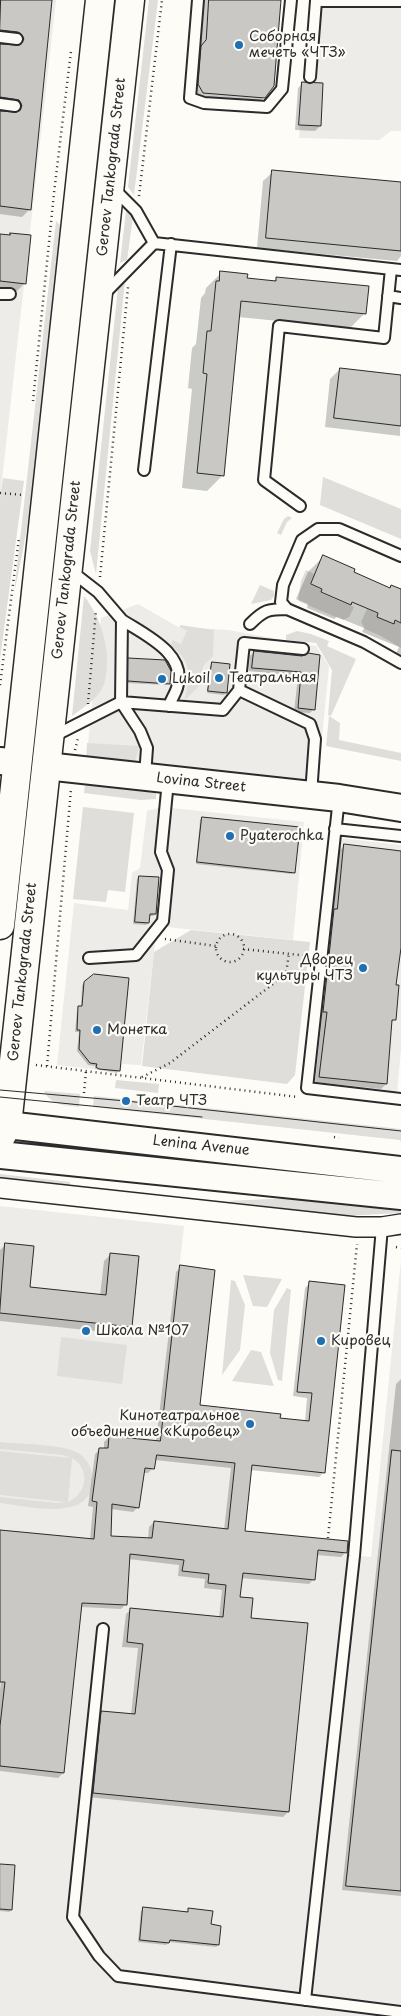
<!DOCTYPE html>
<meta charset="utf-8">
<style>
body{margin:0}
canvas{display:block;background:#fdfcf7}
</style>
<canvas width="401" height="2016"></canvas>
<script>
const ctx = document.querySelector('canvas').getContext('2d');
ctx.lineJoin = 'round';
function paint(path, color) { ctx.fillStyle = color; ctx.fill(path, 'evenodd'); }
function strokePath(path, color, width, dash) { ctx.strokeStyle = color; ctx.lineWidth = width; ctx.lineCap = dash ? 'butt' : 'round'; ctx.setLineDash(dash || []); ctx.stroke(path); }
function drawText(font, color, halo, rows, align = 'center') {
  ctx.font = font + ' "Playpen Sans",sans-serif'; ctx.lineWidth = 4.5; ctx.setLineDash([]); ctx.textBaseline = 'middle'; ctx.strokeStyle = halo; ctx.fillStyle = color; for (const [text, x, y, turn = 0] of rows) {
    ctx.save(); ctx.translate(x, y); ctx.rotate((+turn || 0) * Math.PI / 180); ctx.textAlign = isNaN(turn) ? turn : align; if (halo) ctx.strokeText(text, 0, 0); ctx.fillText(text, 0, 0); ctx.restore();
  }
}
paint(new Path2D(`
 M0,0H56L0,498Z
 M309,0H401V131H391L379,140L299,138Z
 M138,604L178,627L228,630L316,646L329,666L317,790L86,763L101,618Z
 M162,807L304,822L293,940L157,926L141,1065L122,1064L121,1072L57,1065L74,903L128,910L132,873L140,868L147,811Z
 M340,838L401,845V1050L397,1093L312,1083Z
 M0,1206L184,1226L158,1455L235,1463L228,1529L344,1540L343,1554L371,1557L401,1260V2016H0Z`), '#edece8');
paint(new Path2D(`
 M149,0H158L134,195L128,187Z
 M126,211L133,217L127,260L120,263Z
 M56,221L61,226C48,349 42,473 14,593Z
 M125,280L96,574L90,551L118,288Z
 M323,477L401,509V539L320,505Z
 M3,478L24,481L0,659V498Z
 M288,516L292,518L287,522L281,535L277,533L284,519Z
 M306,570L314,574L310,584L322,590L321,593L354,607L349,617L343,620L298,601L301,581Z
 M260,585L274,591V596L271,600L251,604Z
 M84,596C102,618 113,656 104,684C99,698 84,707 72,716Z
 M367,609L378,614L377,617L393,624L395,621L401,623V648L381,636L365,629L361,622Z
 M180,625L214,630L213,656L203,666L201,684L184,701C190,679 193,659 170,646L173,640L181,644L187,631L180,627Z
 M297,631L311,634L329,641L327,646L356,659L331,716L328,715L332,670L316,643L286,640V635Z
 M329,716L340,723L339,740L401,753V761L326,746Z
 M87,743L139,746L135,762L130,766L86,763Z
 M85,785L156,793V799L141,800L84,793Z
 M83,807L134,813L125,892L108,890L106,902L73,899Z
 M191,930L310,942L295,1075L287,1084L142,1066L154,952Z
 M116,1080L159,1084L158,1093L115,1088Z
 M44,1091L80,1094L79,1107C64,1105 52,1106 44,1091Z
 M94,1096L401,1129V1142L400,1140L93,1107Z
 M0,1174L70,1182L69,1186L0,1178Z
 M293,1198L401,1207V1213L343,1216L226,1201Z
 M243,1275L282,1279L267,1307L253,1306Z
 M231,1280L235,1281L245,1305L240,1350L222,1375Z
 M287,1288L291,1290L282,1381L278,1380L270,1353L274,1310Z
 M61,1337L127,1345L122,1384L57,1376Z
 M251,1350L261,1352L274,1386L232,1381Z
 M0,1442C19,1444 60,1444 76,1452C86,1457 92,1467 92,1477C96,1524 27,1506 0,1503V1497L57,1503L66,1502L0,1495V1451L71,1458L63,1455L0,1449ZM72,1458C91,1469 87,1494 68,1502Z`), '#dfdeda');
paint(new Path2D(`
 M0,0H51L30,209L22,217L0,214V112L14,114L15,112L11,107L0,106V44L16,46L13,40L0,39Z
 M201,0H279L264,97L254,107L194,102Z
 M303,83L320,126L315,131L295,130L298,88Z
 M273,172L401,184V256L397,261L257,248L263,181Z
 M10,234L25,283L17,291L0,289V235L8,236Z
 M221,273L246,279L273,282L276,279L365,313L350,328L238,317L222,476L207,491L182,488L192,389L188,388L192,348L196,344L201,298L205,293L206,288Z
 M340,369L401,376L400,436L325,427L330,379Z
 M323,557L352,573L389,589L391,586L401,591V661L394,658L399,647L362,632L364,628L337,617L334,619L307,608L308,604L296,599L308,572Z
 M254,652L302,657L314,709L310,713L294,712L298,676L249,671L250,656Z
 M129,659L169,683L166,685L126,683L127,661Z
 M212,664L226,692L224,695L207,693L210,666Z
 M202,818L294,872L292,874L196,864L200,820Z
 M344,846L401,852V949L399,952L395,986L394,1019L391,1023L386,1084L381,1089L315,1082L322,1017H319L330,916L333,913L339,851Z
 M139,877L155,914L153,916H149L148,923L146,925L133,924L137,879Z
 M85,983L119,1070L117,1073L95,1069V1066L88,1065L77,1051L79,1032H75L77,1010L81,1007L82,985Z
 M6,1244L29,1288L100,1296L104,1261L111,1254L131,1326L124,1334L0,1321V1250Z
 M181,1267L199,1406L305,1422L307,1398L293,1396L305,1288L310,1283L324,1472L319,1477L250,1470L244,1532L346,1552L341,1557L316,1555L314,1579L309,1584L241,1578L239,1598L250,1619L288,1812L283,1817L88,1797L97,1717L102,1712L131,1715L138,1648L122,1647L126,1614L131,1609L219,1618L222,1590L204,1588L205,1579L178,1576L179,1565L128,1559L126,1604L121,1609L81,1607L63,1773L58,1778L0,1771V1690L5,1644H0V1531L90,1540L93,1507L88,1506L95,1454L100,1449H104V1442L109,1437L156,1441L176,1272ZM155,1460L231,1468L224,1530L154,1522L149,1527L148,1539L109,1537L111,1509L133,1512L138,1507L143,1473H148L153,1468Z
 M401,1379V1896L342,1890L396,1384Z
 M0,1865L11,1910L9,1912L0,1911Z
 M144,1908L186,1912L189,1910L210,1926L218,1945L216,1947L169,1942L166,1945L138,1942L141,1911Z`), '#0003');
const building = new Path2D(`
 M1,0H52L31,210L0,206V111L17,112L22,106L19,100L0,97V44L19,45L24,39L21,34L18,32L0,30Z
 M209,0H281L274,86L265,98L203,93L198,84L201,46L206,40Z
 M302,82L323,83L321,126L299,125Z
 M272,170L401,182V251L266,238Z
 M10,233L31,235L26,284L0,281V234L10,235Z
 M220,271L248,274L247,278L276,281V277L369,286L366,314L241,301L224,476L197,473L207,374L203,373L207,331H211L216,281H219Z
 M340,368L401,375V426L334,418Z
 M323,555L355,569L354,572L390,588L391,585L401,589V623L395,620L394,624L377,617L378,613L352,602L351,605L321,592L322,589L311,584Z
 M254,651L302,656L308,653L320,655L315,710L298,708L301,672L252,668Z
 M128,658L165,660L171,671L170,684L128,681Z
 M212,662L230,664L227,693L208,691Z
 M202,817L300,827L295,873L197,862Z
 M344,844L401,851V948L396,985H399L396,1020H392L387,1084L319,1077L327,1012H323L334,909H337Z
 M139,876L159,877L156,914H150L149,923L135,922Z
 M94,974L129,978L120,1071L99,1069L96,1067L97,1064L90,1063L79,1049L80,1030H77L78,1006H82L84,982Z
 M5,1243L34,1246L30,1287L106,1295L110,1253L139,1256L132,1327L0,1313Z
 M180,1265L215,1270L200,1405L281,1414L280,1418L309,1421L312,1393L297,1392L309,1281L345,1285L325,1473L252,1465L245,1531L348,1541L347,1553L318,1550L315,1580L243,1573L240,1597L253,1598L251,1618L308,1623L289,1812L93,1793L101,1711L135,1714L143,1644L127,1642L130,1608L223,1617L226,1585L208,1583L209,1574L182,1571L184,1560L130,1554L127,1605L82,1603L64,1773L0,1766V1726L5,1682H0V1530L94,1539L97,1502L92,1501L99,1448H108L109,1436L160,1441ZM157,1455L235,1463L228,1529L154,1521L152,1538L111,1536L112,1504L139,1508L145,1468L154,1469Z
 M392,1450L401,1451V1891L346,1886Z
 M0,1864L15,1865L12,1910L0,1909Z
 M143,1907L188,1912V1908L213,1911L211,1924L221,1926L219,1945L170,1940L169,1943L140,1940Z`);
paint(building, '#c9c8c4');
strokePath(building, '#2b2b2b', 1);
const lane = new Path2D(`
 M198,0L190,98L204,103L267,107L282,89L291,0
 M0,37L17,39
 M310,77L316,1H401
 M0,104L15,106
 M113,188L136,211L154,243
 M154,243L401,270
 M0,294H10
 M104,294L154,243
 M388,296L401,298
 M144,470L171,244
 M300,506L264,480L279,326L384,338L391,269
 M401,556L339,529H318L302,540L283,585L281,602L287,609L364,642L401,663
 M122,620C145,635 188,654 177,688C175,694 171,700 169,706
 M250,624C264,610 268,609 287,609
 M239,690L310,724L315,739L311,794
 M121,702L223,710L239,690L244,643L303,649
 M121,702L140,731L147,748L145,776
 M52,737L121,702L122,620L98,592L71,571
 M339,798L307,1088L401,1099
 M335,829L401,836
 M89,958L136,955L163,921L168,870L161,852L168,781
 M103,1629L73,1917L99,1956L118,1976L401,2012
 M305,2000L354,1556L382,1227`);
const street = new Path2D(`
 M0,1188L356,1227H382L401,1224`);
const secondary = new Path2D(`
 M0,761L18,763
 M46,766L339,798L401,808
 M7,1125L401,1170
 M0,1155L401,1196`);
const primary = new Path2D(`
 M0,925L100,0
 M0,1138L7,1125L130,0`);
strokePath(lane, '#2b2b2b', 14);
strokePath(street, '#2b2b2b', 22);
strokePath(secondary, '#2b2b2b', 30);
strokePath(primary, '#2b2b2b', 31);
strokePath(new Path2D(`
 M139,196L162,0
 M33,401L54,193L71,51
 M0,493L24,495
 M100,577L128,287
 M0,685L19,538
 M88,704L96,610
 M75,750L78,738
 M216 948a14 14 0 1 1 28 0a14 14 0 1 1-28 0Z
 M165,939L216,946
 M243,949L309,956
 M36,1065L298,1097
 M47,1066L71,789
 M142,1077L170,1063L286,974L289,953
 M84,1093L86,1071
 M334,1137L339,1138
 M396,1247L401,1248
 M328,1538L357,1244`), '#2b2b2b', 2.5, [1, 4]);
strokePath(lane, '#fdfcf7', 10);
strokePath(street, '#fdfcf7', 19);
strokePath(secondary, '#fdfcf7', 26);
strokePath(primary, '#fdfcf7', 28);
strokePath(new Path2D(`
 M0,1090L126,1101L401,1131
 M0,1097L202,1117`), '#2b2b2b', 1);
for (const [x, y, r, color] of [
 [239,45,5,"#1f6fb2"],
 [219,678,5,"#1f6fb2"],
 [162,679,5,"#1f6fb2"],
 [230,836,5,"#1f6fb2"],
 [363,968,5,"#1f6fb2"],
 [97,1030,5,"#1f6fb2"],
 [126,1101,5,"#1f6fb2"],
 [86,1331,5,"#1f6fb2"],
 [321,1341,5,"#1f6fb2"],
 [250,1424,5,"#1f6fb2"]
]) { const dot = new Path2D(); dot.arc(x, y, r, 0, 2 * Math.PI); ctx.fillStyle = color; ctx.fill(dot); strokePath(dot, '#fdfcf7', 2); }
drawText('14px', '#2b2b2b', '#fdfcf7', [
 ["Соборная",249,37],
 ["мечеть «ЧТЗ»",249,53],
 ["Театральная",229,678],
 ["Lukoil",172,679],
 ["Pyaterochka",240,836],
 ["Дворец",353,960,"right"],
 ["культуры ЧТЗ",353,976,"right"],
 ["Монетка",107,1030],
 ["Театр ЧТЗ",136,1101],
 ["Школа №107",96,1331],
 ["Кировец",331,1341],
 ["Кинотеатральное",240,1416,"right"],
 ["объединение «Кировец»",240,1432,"right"]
], 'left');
drawText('14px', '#2b2b2b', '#fdfcf7', [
 ["Geroev Tankograda Street",112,167,-84],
 ["Geroev Tankograda Street",67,570,-84],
 ["Lovina Street",201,783,6],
 ["Geroev Tankograda Street",23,972,-84],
 ["Lenina Avenue",201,1146,6]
]);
</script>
